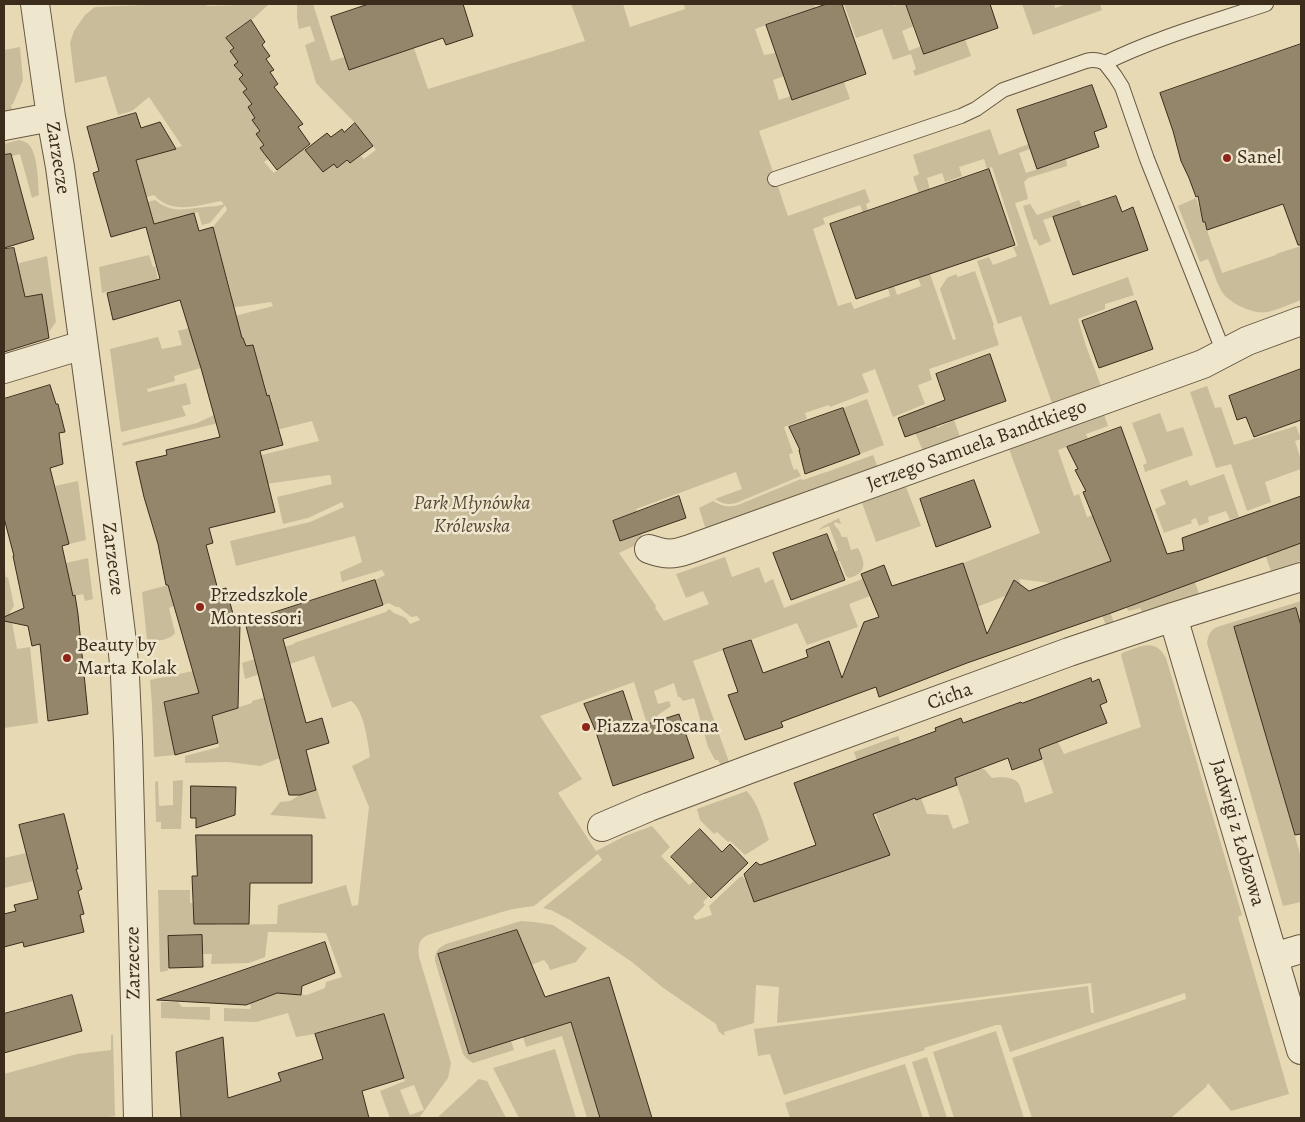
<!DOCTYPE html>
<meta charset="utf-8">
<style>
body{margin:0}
#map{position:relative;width:1305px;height:1122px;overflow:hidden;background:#e6d9b4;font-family:Alegreya,serif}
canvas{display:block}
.frame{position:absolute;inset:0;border:5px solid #3b2c1c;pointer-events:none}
</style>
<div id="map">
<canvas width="1305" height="1122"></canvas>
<div class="frame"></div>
</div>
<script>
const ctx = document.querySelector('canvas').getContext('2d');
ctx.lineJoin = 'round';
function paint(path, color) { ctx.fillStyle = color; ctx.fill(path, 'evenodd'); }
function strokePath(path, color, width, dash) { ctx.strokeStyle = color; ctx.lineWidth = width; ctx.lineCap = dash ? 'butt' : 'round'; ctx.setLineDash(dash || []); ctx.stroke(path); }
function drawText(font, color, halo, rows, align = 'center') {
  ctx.font = font + ' Alegreya,serif'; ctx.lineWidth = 5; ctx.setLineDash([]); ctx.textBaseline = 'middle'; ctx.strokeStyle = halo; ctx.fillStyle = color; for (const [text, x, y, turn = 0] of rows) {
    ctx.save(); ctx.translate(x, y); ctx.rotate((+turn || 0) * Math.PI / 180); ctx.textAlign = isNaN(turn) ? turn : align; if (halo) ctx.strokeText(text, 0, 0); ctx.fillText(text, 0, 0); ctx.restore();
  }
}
paint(new Path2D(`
 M146,4L172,5L173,4H186V5L207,4V6L269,4L254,18L226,38L234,48L230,51L239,62L235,65L243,75L239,79L247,89L252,104L248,107L255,118L252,120L260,131L256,134L264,145L268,159L264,162L274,173L304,149L323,172L334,164L337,168L347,160L350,163L361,156L364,159L376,150L355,123L316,83L305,45L315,41L310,26L299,29L297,19V4H313L331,61L345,57L349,69L414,48L428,89L585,41L571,4H623L630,27L685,9L684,4H814L815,8L755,29L764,55L775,53L784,76L773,80L779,100L791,96L793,100L844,82L850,99L759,131L788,216L865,189L870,202L866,204L868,211L863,213L860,205L823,218L825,224L813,229L838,306L851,302L854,309L890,296L888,288L894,286L897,295L921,286L918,278L930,274L953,340L956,339L940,289L947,278L956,274L958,277L975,271L994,325L993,326L999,345L929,369L932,380L918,385L925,404L893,417L875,369L862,374L869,392L830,407L829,405L805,413L807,419L784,427L793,453L789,454L792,465L794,470L797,469L801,476L736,503C727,505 723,504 715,499L742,489L736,472L636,509L645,533L642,534L638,544L619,553L656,606L655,608L664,621L709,604L703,591L686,598L676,574L725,557L732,577L759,567L765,583L773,579L784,608L860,580L866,576L869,570H871L879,591L916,597L876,611L870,596L849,604L858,627L807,645L797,623L693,661L729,762L721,765L718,760H715L708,747L694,698L683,701L680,697H678L674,683L654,691L658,704L669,701L671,706L658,715L657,721L647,724L634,682L540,716L582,779L558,793L596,851L625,836L652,826L670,847L661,856L689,885L694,881L709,896L703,902L705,905L693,917L696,920L712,915L709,906L740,877L742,876L746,881L754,902L889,853L854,752L898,736L901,744L900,803L915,798L916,800L921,798L927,814L948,815L953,829L969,823L962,799L946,759L963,752L980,769H984L992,778C999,777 1014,776 1019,784C1022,789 1023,797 1025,803L1053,793L1039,749L1058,742L1064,754L1141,727L1121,655L1122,653C1140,647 1155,637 1166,658L1242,915L1238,917L1289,1094L1231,1111L1208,1083L1206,1087L1171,1118H1032L1012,1058L1186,999L1185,993L1010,1052L1001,1025H996L924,1048L925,1050L784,1095L770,1054L758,1056L754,1029L1088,986L1091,1013H1094L1091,983L777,1023L779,987L756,985L754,1023L724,1032L725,1036L719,1032L716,1024L662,987L632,962L570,920L551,910L543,908L602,860L598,854L534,906L513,909L502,912L428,935C418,939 418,947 419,957L451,1063L448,1078L419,1118H390L380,1091L405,1081L384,1014L315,1034L296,1037L288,1013L256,1022L224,1021V1008L249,1009L251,1008L250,1003L277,993L307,995L325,988L326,982L342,977L326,933L268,932L265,957L249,963L211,964L212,954H202L169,968L167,971L160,972L158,890H190V903L217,904V925L277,924L278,905L346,885L352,906L358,905L369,807L352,766L370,757C368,743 364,709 351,701L332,708L314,656L245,679L242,663L268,655L278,649L294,644V643L386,612L389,609L394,613L406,618L410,624L420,620L417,616L411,617L399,607H396L389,603L383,605L375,580L385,575L382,570L342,582L340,572L362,562L355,536L236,566L230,541L310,522L344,507L342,502L308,518L283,524L277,497L332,484L330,475L237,488L225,464L319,441L312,421L241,439L235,419L123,446L122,443L197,423L216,414L272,401L270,396H267L243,338L196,350L201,368L174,376L175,381L147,389L148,392L186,383L191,404L182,406L186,416L121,432L110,349L158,337L162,349L182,345L178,331L273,306L271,302L230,308L227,299L232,297L213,227L227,210L225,205L210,223L202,225L198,212L154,224L148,202L155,200C173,214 184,209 205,207C212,206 218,207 224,204L221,201C204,204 181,212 164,203C160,201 157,198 154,195L146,197L136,160L182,146L149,97L132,111L118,115L106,76L75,83L70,43L74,31L85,15L95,7L146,5ZM414,1085L424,1110L410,1115L400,1090Z
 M844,4H893L894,6L899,4H906L914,26L902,31L909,51L921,46L924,54L965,39L971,56L915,76L913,71L916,69L911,54L893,60L882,29L856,38Z
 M1022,4H1054L1055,8L1067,4H1100L1102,10L1033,35Z
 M20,47L23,80L13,104L11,105L12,110L4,112V50Z
 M990,129L999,155L1029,144L1030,149L1019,153L1026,173L1066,159L1067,166L1028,178L1024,182L1028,199L1015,203L1050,305L1128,277L1134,295L1105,304V309L1078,319L1086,346L1101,386L1052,403L1021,316L998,324L977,261L989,257L993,265L1017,256L1013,247L1018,246L992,167L987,169L984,159L959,167L962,176L945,182L942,173L927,178L930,190L927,217L913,177L919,174L913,155Z
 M19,140C23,141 27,142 30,146C38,157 38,182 39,195L32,198L20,154L4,158V144Z
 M1196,198L1212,245V247H1213L1222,273L1276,255V254L1301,246V300C1290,304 1279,309 1268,312C1254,315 1229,303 1222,292C1216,282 1213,269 1208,259L1200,262L1178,206Z
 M1079,200L1082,207L1043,220L1051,241L1039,246L1036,239L1034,240L1023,206L1030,204L1037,215Z
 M149,255L153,267L155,266L158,280L102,293L99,267Z
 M47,256L56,322L48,333L42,294L4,300V267Z
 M1207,386L1215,408L1221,407L1234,445L1296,426L1301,439L1295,441L1301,460V469L1265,482L1271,502L1247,511L1231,464L1216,468L1190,392Z
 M867,399L884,445L860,454L843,408Z
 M1160,413L1167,432L1183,427L1193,455L1145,472L1143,465L1147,463L1132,423Z
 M1104,414L1108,426L1086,434L1088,439L1058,450L1074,496L1079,494L1087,517L1093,515L1138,603L1195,582L1199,594L1143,613L1140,608L1128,611L1115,573L1099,578L1114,623L1106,626L1086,570L1050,583L1019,579L1021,585L1018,583L1011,586L1009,590L1012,597L1006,599L1005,596L977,607L963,563L1040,533L1009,449Z
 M954,420L960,437L923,451L914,430L934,422L937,428Z
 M873,455L878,468L706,530L699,508L713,501C722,506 727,508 738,505L801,479L803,480L826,472H827Z
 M1224,474L1239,517L1230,520L1226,511L1208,517L1209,522L1199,526L1196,518L1191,520L1192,523L1164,533L1155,509L1166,504L1160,490L1187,480L1190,486Z
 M78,481L86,540L69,544L55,486Z
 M906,487L921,526L876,542L862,503Z
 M1280,503L1294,545L1301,543V561L1271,571L1251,514Z
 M839,518L841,524L835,522L834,524L835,526L838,529L842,537H847L851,550L858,548C865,562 868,573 849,578L846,576L840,561H837L834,552L838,550L829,526L818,530L825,525Z
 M88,558L93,599L85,601L83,594L68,597L66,563Z
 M4,569L6,578L8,577L14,606L10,612L17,649L30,647L38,723L4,728Z
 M168,585L174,606L169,608L175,633C170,640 156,642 147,640L142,592Z
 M1301,601V626L1296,608L1234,627L1301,857V902L1283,906L1207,643C1208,636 1210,630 1217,627Z
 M193,671L199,693L164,702L175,755L154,757L152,705L150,680Z
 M287,691L299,725L273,732L280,758L260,766L228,762L185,763V756L219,747L210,705L233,709L252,703V701Z
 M183,780L181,829H161V822H156L155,782L158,781L159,806L173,805V781Z
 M317,789L326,819L270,815L280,802L290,801L300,795Z
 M747,791C759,805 763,823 769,840L745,855L730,841L728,842L717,832L714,834L700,820L697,809Z
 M26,853L33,881L4,888V858Z
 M521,921L534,922L553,925L587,948L576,962L550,970L548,965L544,960L531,965L517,930L439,954L469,1054L511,1041L514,1050L473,1063L467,1059L463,1054L435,961C435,951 438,948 446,944Z
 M161,1002H178L182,1007H210V1020L161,1018Z
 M571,1022L600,1118H587L562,1036L526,1047L523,1037Z
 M996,1031L1024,1118H954L933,1052Z
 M111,1035H113L115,1116L104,1118H4V1074L77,1054L111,1050Z
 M555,1049L576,1118H519L493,1068Z
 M927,1057L947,1118H930L912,1062Z
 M905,1064L923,1118H790L785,1103Z
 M479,1079L487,1081L506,1118H437Z`), '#c9bc9a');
const building = new Path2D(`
 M369,4H463L473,36L446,45L443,38L349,70L331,17Z
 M827,4H842L866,74L792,100L766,25Z
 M906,4H990L998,28L924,54Z
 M251,20L265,42L262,45L270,56L266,59L274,70L270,72L278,84L274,87L303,124L298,127L310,144L277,170L260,148L264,145L256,134L260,131L252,120L255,118L248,107L252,104L243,92L247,89L239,79L243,75L234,65L238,62L230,51L234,48L226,38Z
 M1301,44V245H1298L1283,204L1207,230L1205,222H1203L1198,196L1196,197L1189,178L1181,161L1173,131L1160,93Z
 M1092,85L1107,127L1094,132L1099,147L1037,169L1017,110Z
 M136,113L141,128L160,122L176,149L136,160L154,224L194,213L199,231L213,227L242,338H243L246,346L253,345L267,396L269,395L283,445L260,451L275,512L209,528L213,543L206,545L218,590L226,588L236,625L240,623L238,708L212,716L218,743L175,755L164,702L199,693L168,585H166L158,544L144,497L136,462L167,455L166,450L220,437L201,368L180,300L113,320L107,293L160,279L146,227L111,237L93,173L99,171L87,127Z
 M355,123L373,146L350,163L347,160L337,168L334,164L323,172L305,150L327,133L331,137L342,129L344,132Z
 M11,154L34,239L4,248V155Z
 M989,169L1015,245L856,299L830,224Z
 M1116,196L1122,212L1133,207L1148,250L1073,275L1053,217Z
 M14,248L25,297L42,294L49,338L4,352V249Z
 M1136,301L1153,349L1099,368L1082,321Z
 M990,354L1006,401L905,437L898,418L945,400L936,374Z
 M1301,369V420L1254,437L1246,417L1237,420L1229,396Z
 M50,385L56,404H58L65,432L59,433L63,464L50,468L69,544L62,546L73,596L75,595L78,614L88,714L48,721L40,644L32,646L28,626L4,621V617L24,608L13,556H14L4,518V399Z
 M843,408L860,454L805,474L799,450H800L789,427Z
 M1121,427L1167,554L1184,550L1182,538L1301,496V543L1111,613L967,663L879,697L876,687L781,722L783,727L745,740L728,695L738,692L723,649L751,640L763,673L808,657L806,650L829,641L842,678L864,622L879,617L861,574L884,565L892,586L963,563L987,634L1014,580L1029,591L1111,561L1083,492L1086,491L1075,470L1078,469L1067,447Z
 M974,480L991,527L936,547L920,499Z
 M679,496L686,518L620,541L613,521Z
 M827,534L845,580L791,600L773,553Z
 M375,580L383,605L283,639L306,723L322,718L329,743L306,750L316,790L300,795H289L245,622Z
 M1296,608L1301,626V834L1295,835L1234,627Z
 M1091,678L1092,682L1099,679L1107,702L1100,705L1107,723L1039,749L1042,759L1012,770L1008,758L955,778L957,785L916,800L915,798L873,814L890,855L754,902L744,874L756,862L760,865L816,845L794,783L936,731L935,728L961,718L963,723L1021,702L1022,703Z
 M623,691L635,728L679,714L694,758L613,786L596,732L584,704Z
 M191,786L236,787L235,815L196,828V818H191Z
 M64,814L78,869H76L82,889L78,891L84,914L80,915L84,932L24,947L23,942L4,947V914L16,911L14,905L38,899L19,825Z
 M700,829L722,852L730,844L748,863L711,898L671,857Z
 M196,835H312V883H250L249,924H194L192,876H197Z
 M517,930L545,997L609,977L652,1118H600L571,1022L469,1054L438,954Z
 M202,935L203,967L169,968L168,936Z
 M325,942L335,973L302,986L301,995L277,993L246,1005L157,1000Z
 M72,995L82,1031L4,1053V1014Z
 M384,1014L404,1078L362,1091L369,1118H181L176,1052L223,1037L228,1098L281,1081L278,1073L323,1059L315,1034Z`);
paint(building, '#94866b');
strokePath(building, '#3b2c1c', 1);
const service = new Path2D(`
 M1105,63L1115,76L1122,87L1147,159L1224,353
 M775,179L961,116L976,109L1003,90L1086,61C1093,59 1099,60 1105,63C1155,38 1213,22 1266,4`);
const minor = new Path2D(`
 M35,4L51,117L60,167L107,521L122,642L125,676L128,741L138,1118
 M4,126L51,117
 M4,369L83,345
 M649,549C666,555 673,555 690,549L1203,364L1247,341L1301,321
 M1173,617L1301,1050
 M602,827L649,807L750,769L1069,652L1173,617L1301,577
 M1274,957L1301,949`);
strokePath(service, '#665742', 16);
strokePath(minor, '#665742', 30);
strokePath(service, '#efe6ce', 14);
strokePath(minor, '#efe6ce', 28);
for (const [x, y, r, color] of [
 [1227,158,5,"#8f2418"],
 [200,607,5,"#8f2418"],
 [67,658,5,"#8f2418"],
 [586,727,5,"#8f2418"]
]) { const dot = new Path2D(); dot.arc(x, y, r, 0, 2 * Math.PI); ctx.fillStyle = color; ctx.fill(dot); strokePath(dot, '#efe6ce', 2); }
drawText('20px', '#3b2c1c', '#efe6ce', [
 ["Zarzecze",57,158,81],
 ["Jerzego Samuela Bandtkiego",977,446,-20],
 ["Zarzecze",112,559,83],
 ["Cicha",950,697,-20],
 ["Jadwigi z Łobzowa",1237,833,74],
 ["Zarzecze",134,963,-91]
]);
drawText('20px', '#3b2c1c', '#efe6ce', [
 ["Sanel",1237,158],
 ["Przedszkole",210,596],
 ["Montessori",210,619],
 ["Beauty by",77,646],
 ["Marta Kolak",77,669],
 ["Piazza Toscana",596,727]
], 'left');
drawText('italic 20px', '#574935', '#efe6ce', [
 ["Park Młynówka",472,504],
 ["Królewska",472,527]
]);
</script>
